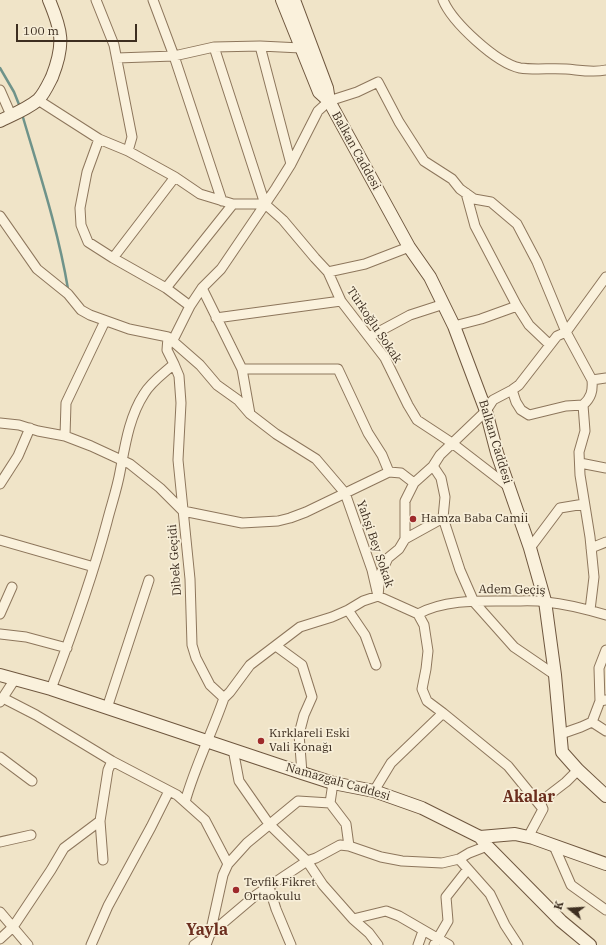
<!DOCTYPE html>
<meta charset="utf-8">
<style>
body{margin:0}
#map{position:relative;width:606px;height:945px;overflow:hidden;background:#f0e4c8;font-family:"IBM Plex Serif",serif}
canvas{display:block}
.north{position:absolute;left:550px;top:889px;width:40px;height:40px;-webkit-text-stroke:3px #f7eed8;paint-order:stroke;rotate:288deg;font-size:11px;font-weight:700;line-height:16px;text-align:center;color:#3d2e20}
.north::after{content:'';display:block;margin:auto;width:14px;height:18px;background:#3d2e20;clip-path:polygon(50% 0,100% 100%,50% 72%,0 100%)}
.scale{position:absolute;left:16px;top:24px;width:121px;height:18px;box-sizing:border-box;border:2px solid #3d2e20;border-top:0;padding-left:5px;font-size:12px;line-height:14px;white-space:nowrap;color:#3d2e20;-webkit-text-stroke:3px #f7eed8;paint-order:stroke}
</style>
<div id="map">
<canvas width="606" height="945"></canvas>
<div class="north">K</div>
<div class="scale">100 m</div>
</div>
<script>
const ctx = document.querySelector('canvas').getContext('2d');
ctx.lineJoin = 'round';
function strokePath(path, color, width, dash) { ctx.strokeStyle = color; ctx.lineWidth = width; ctx.lineCap = dash ? 'butt' : 'round'; ctx.setLineDash(dash || []); ctx.stroke(path); }
function drawText(font, color, halo, rows, align = 'center') {
  ctx.font = font + ' "IBM Plex Serif",serif'; ctx.lineWidth = 3.5; ctx.setLineDash([]); ctx.textBaseline = 'middle'; ctx.strokeStyle = halo; ctx.fillStyle = color; for (const [text, x, y, turn = 0] of rows) {
    ctx.save(); ctx.translate(x, y); ctx.rotate((+turn || 0) * Math.PI / 180); ctx.textAlign = isNaN(turn) ? turn : align; if (halo) ctx.strokeText(text, 0, 0); ctx.fillText(text, 0, 0); ctx.restore();
  }
}
strokePath(new Path2D(`
 M0,68L14,92L20,107
 M22,114C39,172 58,229 68,289`), '#6f938a', 2.5);
const street = new Path2D(`
 M96,0L114,45L132,137L128,151
 M153,0L174,56L222,201
 M443,0C452,22 496,63 520,68C533,70 552,68 566,69C579,70 593,73 606,70
 M260,46L291,164
 M214,47L265,204
 M117,58L174,56L214,47L260,46L301,48
 M0,90L11,115
 M38,100L99,139L128,151L175,177L200,194L233,204H265L283,220L315,258L328,272L341,301L385,358L408,405L417,420L452,443L509,487
 M99,139L87,172L80,208L81,225L88,242L113,258L166,288L190,306
 M466,193L475,226L517,306L529,325L550,345
 M0,216L37,269L68,294L81,310L90,315L129,329L168,337L200,365L217,385L238,400L250,414L276,434L316,459L345,493L372,570L378,596L418,614L424,625L428,651L426,669L422,689L427,701L443,713L508,766L543,809
 M113,258L175,177
 M328,272L365,264L409,247
 M166,288L233,204
 M202,288L242,369L250,414
 M216,318L341,301
 M454,326L481,319L517,306
 M369,337L410,315L444,304
 M174,364L179,376L181,403L178,460L190,579L192,645L196,658L210,685L224,698C212,733 195,766 185,802
 M242,369H338L368,433L382,455L389,472L401,473L414,483
 M512,390L516,402L521,410L529,415L566,406L583,405C591,398 593,391 592,380L606,378
 M583,405L585,431L579,452L580,475L590,537L594,577L590,610
 M0,423L19,425L38,431L65,436L91,446L130,464L160,488L183,511L242,523L278,521L290,518L306,512L389,472
 M65,436L66,403L105,321
 M580,463L606,468
 M433,466L441,478L445,497L443,518L460,570L474,602L514,647L555,675
 M0,484L18,456L30,428
 M405,539L443,518
 M0,540L94,567
 M530,548L560,508L584,504
 M591,548L606,542
 M348,610L365,635L376,665
 M0,614L12,587
 M418,614C445,599 481,601 512,601C523,601 535,600 546,602C566,604 586,609 606,615
 M0,634L26,637L67,648
 M276,646L302,665L312,697L304,715L299,734L302,773
 M51,689C72,634 92,579 107,522C111,506 117,489 120,472C125,446 129,417 144,394C151,382 163,374 174,364L167,350L168,337L173,340L190,306L202,288L221,269L276,188L291,164L318,111L329,101L357,92L378,82L399,122L424,161L452,179L460,189L474,199L491,202L517,224L537,262L566,332L592,380
 M3,698L36,715L112,761L177,795L205,820L228,864
 M224,698L230,692L250,665L300,627L332,617L348,610L363,601L378,596L380,575L388,558L399,549L405,539V501L414,483L433,466L440,455L486,411L493,400L512,390L519,385L557,336L566,332L606,277
 M600,701L599,668L606,650
 M0,702L15,679
 M107,708L149,580
 M592,722L606,731
 M561,734L581,727L592,722L600,701L606,700
 M233,749L239,781L269,824L307,861L323,885L353,919L369,933L378,945
 M0,757L32,781
 M333,783L330,803L346,824L349,846
 M374,791L391,763L443,713
 M528,837L543,809L540,802L566,782L578,770
 M0,842L31,835
 M554,846L571,885L606,910
 M459,859L490,894L505,925L518,945
 M103,860L100,821L108,770L112,761
 M269,887L276,909L291,945
 M0,912L28,945
 M353,919L386,911L399,916L449,945
 M0,939L13,927L51,870L64,848L100,821
 M91,945L108,906L151,827L169,791
 M194,945L210,934L256,895L307,861L316,858L340,845L349,846L381,857L402,861L442,863L459,859L469,853L487,846
 M206,945L210,934L223,875L228,864L247,843L298,801L330,803
 M418,945L423,931
 M434,945L448,921L446,897L468,869`);
const secondary = new Path2D(`
 M282,0L319,92L329,101
 M294,0L327,88L329,101L409,247L430,277L454,326L486,411L497,453L530,548L545,601L555,675L562,752L578,770L606,796
 M0,121C12,115 27,109 38,100C44,94 48,85 52,77C65,44 62,31 49,0
 M0,675L51,689L302,773L333,783L374,791L422,808L480,837L515,834L533,838L606,864
 M480,837L487,846L561,921L590,945`);
strokePath(street, '#8d765c', 11);
strokePath(secondary, '#6f573f', 14);
strokePath(street, '#faf1dc', 9);
strokePath(secondary, '#faf1dc', 12);
for (const [x, y, r, color] of [
 [413,519,4,"#9e2a2b"],
 [261,741,4,"#9e2a2b"],
 [236,890,4,"#9e2a2b"]
]) { const dot = new Path2D(); dot.arc(x, y, r, 0, 2 * Math.PI); ctx.fillStyle = color; ctx.fill(dot); strokePath(dot, '#f7eed8', 1.5); }
drawText('12px', '#3d2e20', '#f7eed8', [
 ["Balkan Caddesi",356,151,61],
 ["Türkoğlu Sokak",374,325,56],
 ["Balkan Caddesi",495,442,73],
 ["Yahşi Bey Sokak",375,544,71],
 ["Dibek Geçidi",175,560,-94],
 ["Adem Geçiş",512,590,1],
 ["Namazgah Caddesi",338,782,16]
]);
drawText('12px', '#3d2e20', '#f7eed8', [
 ["Hamza Baba Camii",421,519],
 ["Kırklareli Eski",269,734],
 ["Vali Konağı",269,748],
 ["Tevfik Fikret",244,883],
 ["Ortaokulu",244,897]
], 'left');
drawText('bold 16px', '#6b2e1e', '#f7eed8', [
 ["Akalar",529,797],
 ["Yayla",207,930]
]);
</script>
